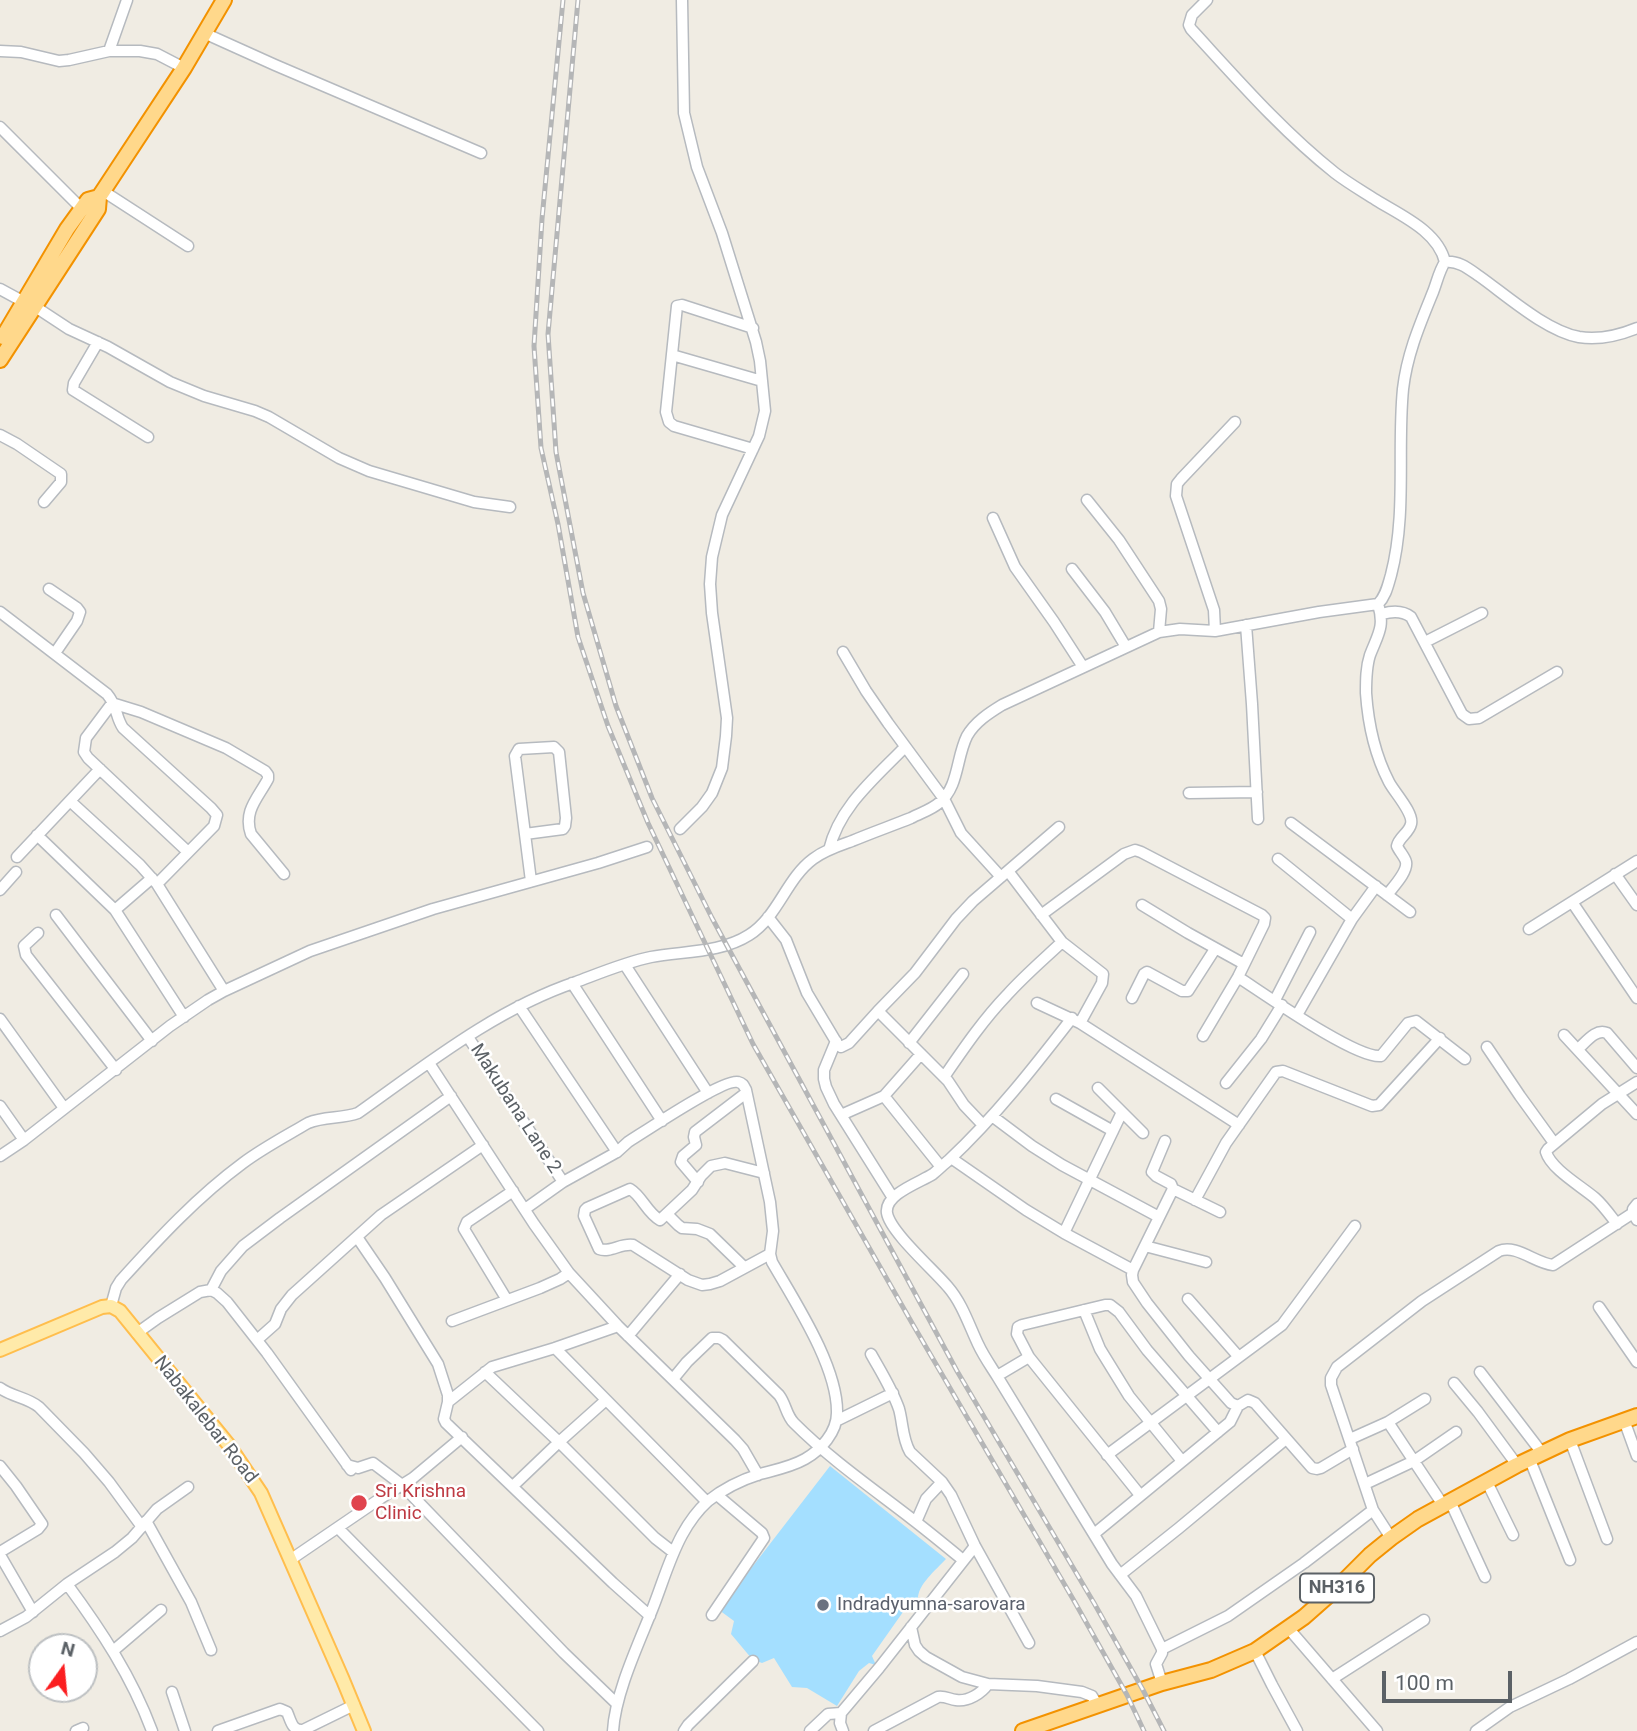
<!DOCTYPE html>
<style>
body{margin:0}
#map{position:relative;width:1637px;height:1731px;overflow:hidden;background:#f0ece3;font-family:Roboto,sans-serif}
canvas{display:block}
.north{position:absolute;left:28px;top:1633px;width:70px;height:70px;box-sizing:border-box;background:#fff;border:2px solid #bdc0c2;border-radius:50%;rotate:15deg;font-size:19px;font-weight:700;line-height:28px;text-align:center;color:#5b6166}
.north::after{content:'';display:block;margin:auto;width:24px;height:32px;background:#fb1e20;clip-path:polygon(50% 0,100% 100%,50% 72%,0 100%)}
.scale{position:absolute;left:1382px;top:1671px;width:130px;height:32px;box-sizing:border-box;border:4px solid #5b6166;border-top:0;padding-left:9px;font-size:21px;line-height:24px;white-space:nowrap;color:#5b6166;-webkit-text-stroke:5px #fff;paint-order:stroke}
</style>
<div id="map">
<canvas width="1637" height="1731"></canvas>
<div class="north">N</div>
<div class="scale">100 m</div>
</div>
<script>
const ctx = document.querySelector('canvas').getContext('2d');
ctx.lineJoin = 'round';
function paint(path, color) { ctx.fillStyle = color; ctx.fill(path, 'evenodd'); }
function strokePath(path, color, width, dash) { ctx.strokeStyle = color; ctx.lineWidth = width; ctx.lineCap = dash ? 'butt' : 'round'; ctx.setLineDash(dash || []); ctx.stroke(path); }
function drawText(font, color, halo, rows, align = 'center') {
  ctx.font = font + ' Roboto,sans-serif'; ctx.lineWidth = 5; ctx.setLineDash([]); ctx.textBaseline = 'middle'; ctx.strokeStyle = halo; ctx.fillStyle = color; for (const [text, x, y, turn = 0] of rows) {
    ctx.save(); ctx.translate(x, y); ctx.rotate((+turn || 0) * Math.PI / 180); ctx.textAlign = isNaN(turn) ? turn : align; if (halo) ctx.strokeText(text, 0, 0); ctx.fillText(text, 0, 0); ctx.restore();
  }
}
paint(new Path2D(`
 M830,1466L946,1559C936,1570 917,1585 918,1600L903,1612L872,1656L876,1665L869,1663L859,1671L837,1706L807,1688L792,1687L774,1658L762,1663L752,1659L731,1634L734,1621L719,1610Z`), '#a4dfff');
const minor = new Path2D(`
 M1207,0L1192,15L1189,25L1191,29C1237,79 1282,131 1335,173C1348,183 1362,191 1376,200C1400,215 1438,231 1445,262
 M204,33L275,65L481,153
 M0,51L21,52L59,61L69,60L109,51H140L157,54L184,68
 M109,51L127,0
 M0,127L82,209
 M103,191L188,246
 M0,289L24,302
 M34,306L69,329L108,347L170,382L204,396L255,411L269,417L339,458L369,471L474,502L510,507
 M753,328L682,305L677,306L666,412L669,422L674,426L753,449
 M98,342L74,383L73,390L148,437
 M672,355L762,381
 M0,435L17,444L61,474V482L44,502
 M1087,500L1119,540L1159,601L1161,609L1159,632
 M993,518L1015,567L1054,622L1083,667
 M1072,569L1105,612L1126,647
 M49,589L77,608L80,612L77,621L55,653
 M1378,604C1385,627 1378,634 1370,655C1366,667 1366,680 1366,693C1368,722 1375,755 1389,782C1394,792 1414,813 1411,824C1409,833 1399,837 1397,846C1399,851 1405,857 1406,862C1408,872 1393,887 1387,895
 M0,612L107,694C118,707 115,716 123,728L211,808L217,815L214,826L157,884
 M1382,614C1392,611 1402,610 1411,617L1462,714L1469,719L1479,718L1557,672
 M1246,625L1252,704L1258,819
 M1215,631L1214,610L1176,496L1177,484L1181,479L1235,422
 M1425,642L1482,613
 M843,652L866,691L888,723L944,799L961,833L1001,877
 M1189,793L1257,792
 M70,801L140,865L157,884L224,991
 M1291,823L1410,912
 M680,829L702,807L712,793L722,768L726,736L727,718L712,613L710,584L712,557L722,515L759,436L765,411L760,361L756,342L722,233L697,167L684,113L682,0
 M525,834L563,829L565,826L566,818L559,752L554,747L519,749L515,756L531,881
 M37,835L115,910L184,1017
 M829,850C839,807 875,778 905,747
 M188,852L88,758L84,752L86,738L110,706L115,704L141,712L226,748L265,771L268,775V779C258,798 243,811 251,834L284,874
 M17,857L100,769
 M1278,859L1352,919
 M1008,871L1062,942L1103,974L1102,983L1080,1023
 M1615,874L1637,905
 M0,890L16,872
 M1572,902L1637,998
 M1142,905L1188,933L1244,964
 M115,910L152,878
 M56,915L152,1041
 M1041,915L1124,854L1135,850L1141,852L1262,915L1265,918L1264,924L1238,977L1203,1036
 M768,917L786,940L807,993L838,1045L841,1047L849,1043L878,1011L948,1081L964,1105L983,1125
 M1529,929L1637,861
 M38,933L24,946L26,955L116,1070
 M625,965L708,1093
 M1238,977C1263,993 1356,1059 1381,1056L1408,1023L1416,1021L1465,1059
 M572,983L662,1121
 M1132,998L1144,974L1147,972L1182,991H1188L1215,949
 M1275,1000L1310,932
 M1037,1003L1080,1023L1239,1125
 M519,1006L617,1152
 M878,1011L915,973L956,919L973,901L1059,827
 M1297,1015L1352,919L1376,886
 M1072,1018C1034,1067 995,1117 949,1160C944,1164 939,1169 933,1174C921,1182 884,1194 887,1213C890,1232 935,1271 948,1287C962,1303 969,1325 978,1344C983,1355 990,1365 997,1376L1112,1564L1136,1596L1162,1649V1653L1156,1664L1162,1683
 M0,1019L64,1108
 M1564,1035L1637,1114
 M468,1037L563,1182
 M836,1041L824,1070V1079L826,1087L834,1104L893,1198
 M909,1043L963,974
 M1487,1047L1520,1096L1554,1143
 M1578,1049C1586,1042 1596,1028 1607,1033L1637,1068
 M429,1063L534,1224L569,1273L618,1326L735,1440L743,1449L758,1475
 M944,1077C964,1048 983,1020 1007,995C1024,976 1044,959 1062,942
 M1226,1083L1261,1039L1282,1005
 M1098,1088L1143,1133
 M884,1096L941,1167
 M1056,1099L1113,1131
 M0,1106L24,1140
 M841,1115L884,1096L921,1054
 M992,1116L1032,1146L1062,1165L1159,1217
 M1165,1141L1152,1172L1156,1176L1171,1184L1173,1189L1133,1270L1132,1275L1133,1282L1147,1303L1189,1356L1231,1403L1238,1406L1248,1400L1255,1403L1312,1468L1317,1469L1321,1468L1353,1449
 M0,1156L24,1140L170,1026L208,1000L224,991L310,951L433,909L598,863L647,847
 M951,1158L1026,1210L1064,1233L1133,1270
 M764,1173L725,1163L711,1166L701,1176L692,1190L660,1220C647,1213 642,1196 630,1189L587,1208L585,1210L584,1216L599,1249C610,1253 621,1243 633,1245L688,1280L702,1285L710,1284L720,1281L770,1254
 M698,1182L681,1162L683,1156L696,1145L694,1137L695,1132L746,1093
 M1173,1189L1220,1212
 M1195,1200L1226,1143L1276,1072L1283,1071L1372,1106L1379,1105L1440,1038
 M1637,1204L1633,1209V1213L1637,1220
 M525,1209L563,1182L617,1152L628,1142C644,1132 724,1078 738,1082C743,1083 744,1086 746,1090L770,1202L773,1231L770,1254L772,1262C795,1302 838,1367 837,1413C837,1432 821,1450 805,1459C791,1467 775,1470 760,1474C741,1480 723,1489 708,1501C698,1510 688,1524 682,1535C669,1559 662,1585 652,1610C638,1645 615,1694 613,1731
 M667,1214L678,1225L682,1228L697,1229L710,1234L744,1267
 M1617,1224C1610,1215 1603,1205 1595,1198C1581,1186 1551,1169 1546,1152L1548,1149L1602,1104L1637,1082
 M1064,1233L1122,1112
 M357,1237L385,1278L438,1364L448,1395V1402L444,1419L446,1423L613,1583L650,1616
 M1145,1246L1206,1262
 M211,1290L221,1271L243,1246L280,1218L451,1096
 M1188,1299L1238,1356
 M507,1300L464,1229L467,1222L513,1191
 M111,1306L116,1288L121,1280C159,1238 197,1197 243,1163C263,1148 286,1136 308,1123C324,1116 342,1119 358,1113C427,1064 496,1009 576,982C600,973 626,962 651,957C683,951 721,953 749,935C778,917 786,879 813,859C825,850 838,846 852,841C871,833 891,826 911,818C920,813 931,810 939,803C959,787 956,758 967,736C975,722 989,713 1002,705L1159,632L1180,629L1215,631L1319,612L1378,604C1386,596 1388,585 1391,575C1407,514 1397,450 1403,389C1407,354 1420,324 1433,292C1437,282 1439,271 1445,262C1458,260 1469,269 1479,276C1506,295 1546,331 1579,337C1598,340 1620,335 1637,328
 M1599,1307L1637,1362
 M1084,1310L1100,1349L1129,1396L1182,1461
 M452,1321L540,1288L560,1279L569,1273
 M137,1333L158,1318L200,1292L211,1290L217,1293L227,1302L267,1353L351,1470
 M628,1336L680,1274
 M257,1340L275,1324L281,1309L292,1295L381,1215L483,1145
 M555,1348L707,1502
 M871,1354C881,1372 892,1389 899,1409C903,1423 902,1438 910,1452L942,1482L951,1495L975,1546L1029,1643
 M485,1372L559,1442L655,1538L673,1552
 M1480,1372L1542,1453
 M997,1376L1029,1357
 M673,1379L687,1362L712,1338H719L723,1340L779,1395C786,1404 786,1415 794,1423C830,1459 872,1488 912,1519C929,1532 946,1546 963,1560
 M1454,1383L1478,1412L1517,1465
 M0,1388C12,1397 27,1397 39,1407L84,1453L109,1482L142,1527
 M448,1402L492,1367L555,1348L618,1326
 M1624,1420L1637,1456
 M836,1421L893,1393
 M1388,1422L1443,1505
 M1350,1439L1388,1422L1425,1399
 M1570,1440L1607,1539
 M1107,1455L1282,1325L1355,1226
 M1530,1460L1570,1560
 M347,1465L358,1468L373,1463L402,1485L564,1653L617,1704
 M0,1466L16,1486L42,1524L38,1529L0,1552
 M1487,1482L1513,1535
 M1365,1484L1414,1461L1456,1432
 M513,1486L559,1442L606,1400
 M1140,1495L1029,1357L1017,1334L1018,1327L1022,1325L1105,1305H1110L1119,1312L1147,1350L1218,1432
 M1450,1501L1485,1577
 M146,1521L191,1602L211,1650
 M916,1522L926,1499L942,1482
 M338,1528L538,1731
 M1094,1534L1230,1422L1238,1406
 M1391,1538L1373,1510L1331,1385V1378L1337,1367L1422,1301L1499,1251C1516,1244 1535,1263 1553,1265L1633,1213
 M0,1555L33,1612
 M290,1560L381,1498L413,1478L462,1437
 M1120,1575L1179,1528L1286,1439
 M67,1584C101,1630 132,1677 152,1731
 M712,1615L764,1538L762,1533L717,1495
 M911,1627L915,1645L919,1651L926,1657L962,1677L988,1684L1037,1686L1082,1692L1092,1696L1098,1706
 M1289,1629L1377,1731
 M0,1631L26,1617L67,1584L115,1552L132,1538L157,1509L188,1487
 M1162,1649L1228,1616L1304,1563L1373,1510
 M113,1651L161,1610
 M1255,1651L1272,1685L1297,1731
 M1332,1679L1424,1620
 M172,1692L185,1731
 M76,1731L83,1728
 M218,1731L280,1709L287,1712C291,1721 292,1731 303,1730L354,1705
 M684,1731L688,1725L753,1661
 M810,1731L828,1714L841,1713
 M843,1731L840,1723L841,1713L879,1668L975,1546
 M874,1731L938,1697C945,1696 949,1699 956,1700C968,1702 982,1693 988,1684
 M1476,1731L1510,1707L1569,1679L1637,1642`);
const major = new Path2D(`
 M0,1350L102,1307L111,1306L120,1311L228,1444L261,1493L343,1680L364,1731`);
const highway = new Path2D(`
 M3,337L67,229L88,200L99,197
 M0,360L98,209L99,197L103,191L184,68L224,0
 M1023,1731L1162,1683L1211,1670L1255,1651L1304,1617L1338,1587L1370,1555L1391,1538L1418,1519L1517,1465L1570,1440L1637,1416`);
strokePath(minor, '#b6babf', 13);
strokePath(major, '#ffbe4d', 16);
strokePath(highway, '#f39200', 18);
strokePath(minor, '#fff', 10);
strokePath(major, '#ffeaa9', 12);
strokePath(highway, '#ffd88b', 14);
const rail = new Path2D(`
 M563,0L542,219L534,346L541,448L558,524L578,637L608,726L648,823L753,1044L912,1323L1073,1599L1127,1695L1144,1731
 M578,0L548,334L556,452L583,593L616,706L652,798L712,918L957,1371L1094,1603L1143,1690L1164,1731`);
strokePath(rail, '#b5b6b7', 5);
strokePath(rail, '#fff', 2.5, [8]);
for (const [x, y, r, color] of [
 [359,1503,9,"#e0444e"],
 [823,1605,7,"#6b7280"]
]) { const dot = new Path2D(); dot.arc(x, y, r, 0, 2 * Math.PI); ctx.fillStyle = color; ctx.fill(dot); strokePath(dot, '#fff', 2.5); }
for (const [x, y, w] of [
 [1337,1588,74]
]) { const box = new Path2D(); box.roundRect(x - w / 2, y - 14.5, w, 29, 5); ctx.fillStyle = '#fff'; ctx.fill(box); strokePath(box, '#5b6166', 2); }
drawText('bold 18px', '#5b6166', null, [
 ["NH316",1337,1588]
]);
drawText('19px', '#5b6166', '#fff', [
 ["Makubana Lane 2",515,1109,57],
 ["Nabakalebar Road",205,1420,52]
]);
drawText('19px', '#be3a42', '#fff', [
 ["Sri Krishna",375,1492],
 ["Clinic",375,1514]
], 'left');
drawText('19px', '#5b616d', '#fff', [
 ["Indradyumna-sarovara",837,1605]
], 'left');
</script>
